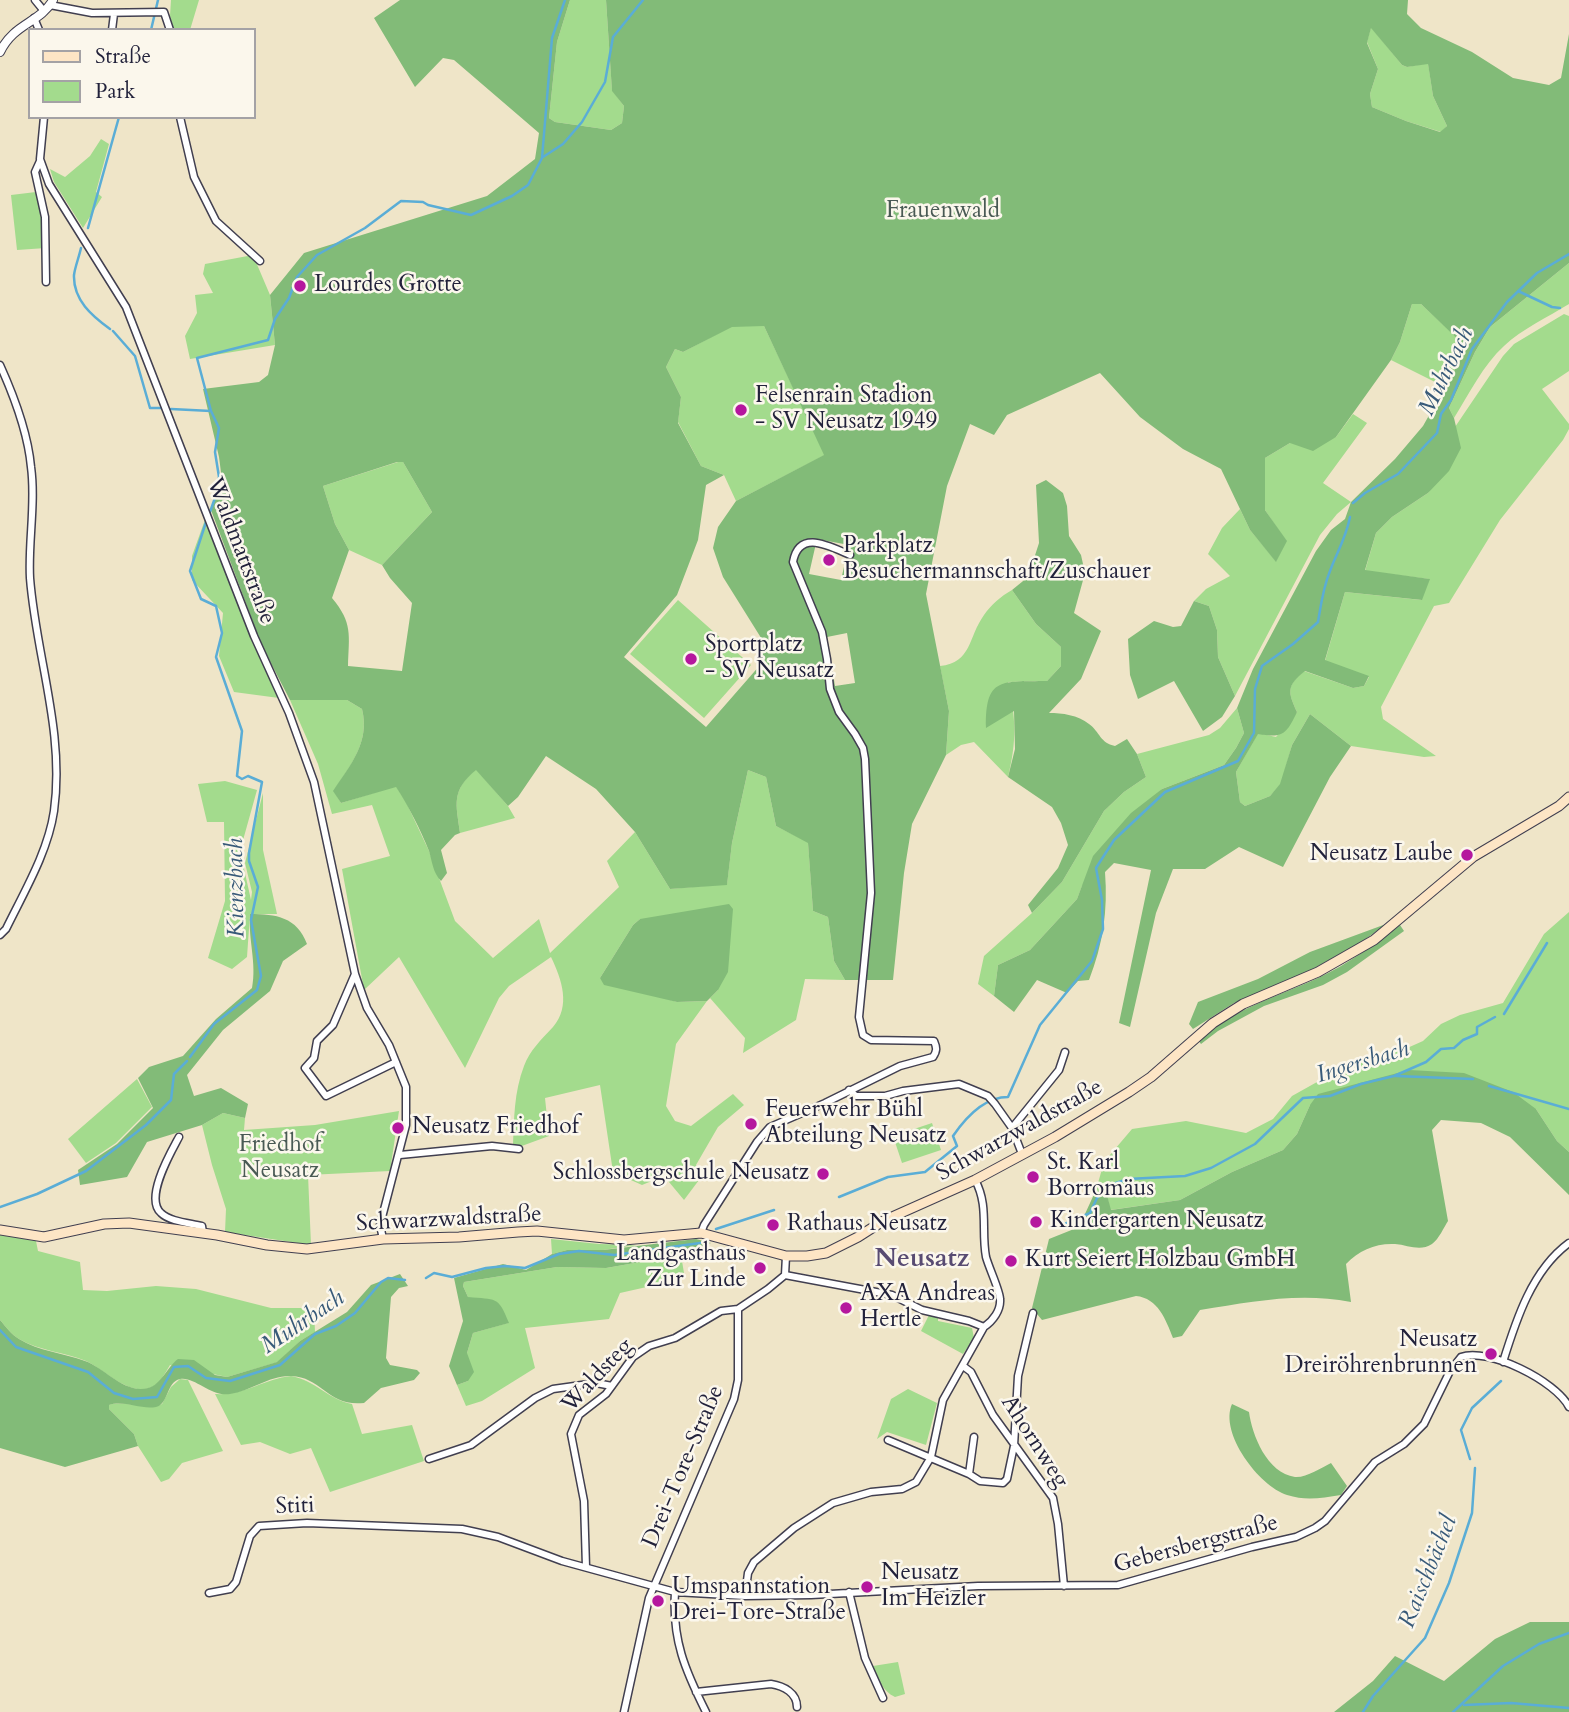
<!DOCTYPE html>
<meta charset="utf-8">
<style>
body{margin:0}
#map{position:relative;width:1569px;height:1712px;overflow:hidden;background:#efe5c8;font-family:Cardo,serif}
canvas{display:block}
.legend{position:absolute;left:28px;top:28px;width:228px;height:91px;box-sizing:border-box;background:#fbf7ec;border:2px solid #a4a2a5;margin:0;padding:9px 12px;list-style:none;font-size:21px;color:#22223b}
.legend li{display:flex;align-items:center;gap:14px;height:35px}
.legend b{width:35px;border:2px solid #a4a2a5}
</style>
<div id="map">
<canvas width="1569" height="1712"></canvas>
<ul class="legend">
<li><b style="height:9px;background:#fde5c5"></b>Straße</li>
<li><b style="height:19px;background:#a3db8d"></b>Park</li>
</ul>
</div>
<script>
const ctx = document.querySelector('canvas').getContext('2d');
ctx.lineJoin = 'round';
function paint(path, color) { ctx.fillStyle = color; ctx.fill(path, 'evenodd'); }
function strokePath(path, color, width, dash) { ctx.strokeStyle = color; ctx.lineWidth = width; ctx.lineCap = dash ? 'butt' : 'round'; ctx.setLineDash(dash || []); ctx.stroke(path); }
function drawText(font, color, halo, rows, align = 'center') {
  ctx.font = font + ' Cardo,serif'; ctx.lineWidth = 5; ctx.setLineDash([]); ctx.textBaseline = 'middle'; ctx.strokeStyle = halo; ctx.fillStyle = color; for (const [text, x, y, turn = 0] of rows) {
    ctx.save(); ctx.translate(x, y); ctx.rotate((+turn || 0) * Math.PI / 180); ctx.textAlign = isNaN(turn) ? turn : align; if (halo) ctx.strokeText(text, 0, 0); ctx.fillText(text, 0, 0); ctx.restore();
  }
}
paint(new Path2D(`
 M171,0H199L190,30H174L170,16Z
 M570,0H606L612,90L624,106L622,123L611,130L555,122L549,118L557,42Z
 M1371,27L1402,65L1407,67L1428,63L1433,96L1447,126L1441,132L1406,121L1372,107L1370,94L1378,69L1367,42Z
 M101,139L109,144L96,192L102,197L83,228L54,182L50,169L65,177L90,156Z
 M36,192L43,218L46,248L17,250L11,195Z
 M253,255L270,295L275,345L190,359L185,336L197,313L195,295L213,293L203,274L205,264Z
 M1569,263V304C1548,317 1522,329 1504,346C1483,365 1469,394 1454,418L1449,408L1475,352L1490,327Z
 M1412,304H1421L1467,347L1445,387L1391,360L1400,342Z
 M1564,314L1569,316V371L1542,389L1569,424V429L1563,440L1500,520L1449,603L1434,606L1381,707L1383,719L1436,756L1424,757L1351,746L1310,714L1292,745L1281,784L1270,796L1245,806L1240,802L1236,772L1258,733L1276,737L1297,712C1288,692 1286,686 1304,671L1353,688L1364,686L1369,677L1325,661L1345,592L1421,600L1429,579L1365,571L1376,533L1392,517L1428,493L1460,448L1455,427L1503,356L1514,344Z
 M732,326H764L825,455L736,501L724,475L701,466L678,422L681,397L666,367L675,349L683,352Z
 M1353,414L1367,423L1323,483L1351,502L1337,514L1320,535L1235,696L1218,657L1217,630L1209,606L1194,601L1206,589L1230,576L1208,554L1222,528L1240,509L1250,530L1276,561L1286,541L1265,510V458L1290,443L1336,437Z
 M398,462H403L432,512L382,565L349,550L335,524L323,486Z
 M206,517L245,624L279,698L234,692L219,656L223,613L192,580V556Z
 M1012,590L1036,624L1061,647V666L1047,681L1008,682C1016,718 1017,741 1008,777L974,742L961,745L946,755L949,711L940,666C972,663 968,637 984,615C991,605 1001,596 1012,590Z
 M678,600L751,665L704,718L630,654Z
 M290,700H347L362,709C370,742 351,764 334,791L341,803L396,786L406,802L429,851L455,921L493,958L539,919L550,953L619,887L607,861L635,832L670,889L727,884L732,843L748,770L766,777L776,826L808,842L813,911L828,917L834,961L845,980L805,979L796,1020L743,1053L745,1038L710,998L718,990L640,919L633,925L600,978L677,1002L707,1001L676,1044L666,1106L675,1121L691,1126L733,1094L744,1105L718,1127L696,1165L702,1176L684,1200L664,1176L642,1185L613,1172L600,1085L545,1098L549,1136L519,1147L513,1146C514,1119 514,1092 524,1066C530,1050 541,1040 553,1027C571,1006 562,980 551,957L509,986L499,998L465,1068L399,957L364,990L342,869L390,856L372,805L332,814L318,764Z
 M1237,708L1244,733L1236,748L1224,765L1162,789L1082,886L1077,899L1030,950L998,965L994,996L978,984L984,956L1032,913L1062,882L1104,811L1124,792L1146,777L1137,754L1209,735L1220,728Z
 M476,769L508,806L515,818L460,833C456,803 451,791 476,769Z
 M225,781L257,790L240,851L251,900L252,892L245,863L263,793V850L277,914H250L247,957L232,969L208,958L225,901L224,822H207L198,784Z
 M1569,912V1152L1557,1141L1536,1109L1310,1105L1297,1134L1283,1150L1232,1172L1180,1200L1110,1210L1107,1195L1096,1190L1104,1162L1132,1129L1186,1121L1246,1133L1273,1119L1292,1096L1342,1068L1405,1049L1423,1041L1441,1024L1460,1015L1503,1003L1544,934Z
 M137,1079L152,1107L116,1143L86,1163L68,1139Z
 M399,1111L390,1171L308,1175L311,1245L225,1232L226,1209L212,1165L202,1125L223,1113L245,1118L244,1130L315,1125Z
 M932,1123L941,1150L902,1163L893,1136Z
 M0,1235L36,1241L38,1251L80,1262L83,1290L107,1291L156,1286L196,1289L271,1308H314L315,1332L300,1341L278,1362L227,1377L170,1365C165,1373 159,1386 149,1388C127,1395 104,1369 86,1361C65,1352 39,1351 19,1339C11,1334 6,1327 0,1320Z
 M551,1239L599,1244L637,1245L603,1250H567L552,1254Z
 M681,1255L684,1273L660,1284L620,1293L609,1319L525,1328L535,1368L482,1401L466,1406L457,1385L468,1381L467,1353L473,1333L508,1323L468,1297L463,1286L464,1282L557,1267L606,1268Z
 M929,1315L938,1317V1321L972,1328L974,1338L963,1354L921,1331Z
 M291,1376C315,1380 329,1400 352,1404L362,1434L412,1425L424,1461L330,1492L311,1448L290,1454L260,1442L241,1445L215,1394C243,1396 264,1379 291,1376Z
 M180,1379L188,1380L223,1451L182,1463L169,1479L161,1482L138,1446L134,1434L109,1409L108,1405C126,1400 145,1410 162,1404L171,1387Z
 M908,1389L937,1403L926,1445L887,1432L877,1439L891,1399Z
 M898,1662L905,1694L895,1697C882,1691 878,1678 873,1666Z`), '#a3db8d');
paint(new Path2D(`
 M400,0H570L557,42L549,118L555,122L611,130L622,123L624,106L612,91L606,0H1408L1407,14L1421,28L1472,52L1513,78L1549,85L1561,78L1569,34V263L1490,327L1475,352L1449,408L1454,418L1461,448L1449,471L1428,493L1392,517L1376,533L1365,570L1430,579L1422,600L1345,592L1325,660L1369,676L1364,686L1353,688L1305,671C1286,686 1288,692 1297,712C1286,735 1283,738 1258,734L1236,772L1240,802L1245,806L1270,796L1280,784L1292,745L1310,714L1351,746L1330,777L1283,867L1239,847L1205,869H1173L1156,913L1130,1027L1119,1023L1151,870L1114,863L1105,872C1108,911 1103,944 1089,980L1078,981L1067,993L1037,980L1014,1012L994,996L998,965L1030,950L1077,899L1093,856L1131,813L1162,789L1224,765L1236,748L1244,733L1237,708L1253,669L1316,551L1331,530L1345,519L1351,502L1395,459L1423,426L1467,348L1421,304H1412L1400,342L1391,360L1336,437L1313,451L1290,443L1265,458V510L1287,541L1276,562L1250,530L1221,469L1183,449L1140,417L1100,373L1007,415L994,435L970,424L947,486L926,594L949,711L946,755L912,824L904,873L893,980H845L834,961L828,917L813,911L808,843L776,826L766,777L748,770L732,843L727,885L670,889L635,832L596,789L546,756L518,797L508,806L476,770C451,791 456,803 460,833L455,835L441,850L447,873L441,881C433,873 432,861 429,851C420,829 409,807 396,787L341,803L333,791C351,764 370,742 362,709L347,700H290L262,646L211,510L222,480L219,457L203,389L259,382L268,375L275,345L270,295L304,253L487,196L535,159L539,133L454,60L443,58L415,87L374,18ZM1371,28L1402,65L1407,67L1428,64L1433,96L1447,126L1440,132L1406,121L1372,107L1370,94L1378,69L1367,43ZM764,326L824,455L736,501L718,527L713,548L723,577L763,641L761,664L706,727L624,657L677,595L698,540L706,485L724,475L701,466L678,423L681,397L666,367L675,349L683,352L732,327ZM397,462H403L432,512L382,565L390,578L412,603L402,671L348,666C349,635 353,623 332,598L349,550L335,524L323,486ZM817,539L849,545L841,580L809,574ZM847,633L855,683L835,686L827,637Z
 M1046,480L1063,493L1067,506L1069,536L1081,555L1085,573L1074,613L1101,631L1081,679L1049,713C1062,713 1078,715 1089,724C1100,732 1100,743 1115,746L1127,739L1137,754L1146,777L1124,792L1104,811L1062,882L1032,913L1028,905L1058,868L1068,845L1061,823L1052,807L1008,777L1015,749L1014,711L986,728C985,676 1002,682 1047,681L1061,666V647L1036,624L1012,590L1028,577L1039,543L1036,485Z
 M1194,601L1209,606L1217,630L1218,657L1235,696L1222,717L1203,731L1174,681L1138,699L1130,675L1128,639L1154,621L1173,627L1181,626Z
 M729,904L733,909L728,972L718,990L707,1001L677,1002L604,985L600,978L633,925L640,919Z
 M250,914C276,914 297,917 307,944L283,961L270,991L223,1030L187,1075L194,1096L221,1088L248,1104L245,1118L223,1113L202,1125L147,1142L127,1177L80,1185L78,1170L117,1144L153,1108L138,1078L149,1067L183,1056L216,1019L252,988C257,963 248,940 250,914Z
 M1386,924L1363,941L1311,970L1234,1003L1193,1029L1189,1024L1198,1002L1258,979L1310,952Z
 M1400,925L1404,931L1347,972L1323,985L1264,1006L1218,1031L1201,1044L1198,1040C1233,1009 1277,997 1318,978C1348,964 1374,945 1400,925Z
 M1409,1070L1464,1073L1513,1092L1536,1109L1557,1141L1569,1152V1195L1510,1137L1481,1123L1441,1120L1432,1130L1448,1221C1444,1227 1439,1239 1432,1244C1420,1252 1408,1245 1395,1244C1376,1243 1359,1250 1346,1264L1351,1302C1298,1292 1252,1302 1200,1310L1182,1336L1173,1338C1166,1320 1158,1298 1136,1296L1042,1320L1032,1308L1049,1239L1079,1227L1096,1190L1107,1195L1111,1210L1180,1200L1232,1172L1283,1150L1297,1134L1310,1105L1318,1094Z
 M696,1239L711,1243L681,1255L606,1268L557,1267L464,1282L463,1286L468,1297C496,1300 498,1295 509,1323L473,1333L467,1353L474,1372L468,1381L457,1385L449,1366L463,1321L454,1278L503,1264L526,1270L552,1254L567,1250H603Z
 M400,1274L408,1286L399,1288L391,1297L386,1358L390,1365L417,1370L420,1373L414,1380L381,1388L364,1403C328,1407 322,1377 291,1376C270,1375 251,1391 230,1394C211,1397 194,1376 180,1379C166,1382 169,1404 156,1407C141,1410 124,1400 109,1405V1409L134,1434L138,1446L65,1467L0,1448V1320C6,1327 11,1334 19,1339C38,1351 64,1353 85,1361C105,1368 124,1394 148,1388C161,1385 167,1367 178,1359L194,1360L215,1375L227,1377L277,1362L300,1341L347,1312L371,1285Z
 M1232,1404L1249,1412C1252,1435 1267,1473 1295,1477C1306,1478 1321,1468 1331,1463L1347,1486L1341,1495C1321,1498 1306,1501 1287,1495C1259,1486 1219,1433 1232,1404Z
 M1530,1622H1569V1712H1334L1373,1681L1395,1656L1444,1681L1495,1639Z`), '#82bb78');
strokePath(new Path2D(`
 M151,30L158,0
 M543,157L563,144L582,122L605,82L613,37L643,0
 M88,228L119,117
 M81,248C79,257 75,267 74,275C73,300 92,316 110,329
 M1518,291L1552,307L1560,308
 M113,331L135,356L150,408H162
 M171,409L211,411L219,428L215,452L219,477L216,495L210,512
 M211,411L197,358L268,340L275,319L289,298L297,277L317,255L365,228L401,201L423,202L428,205L471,215L512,196L528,185L542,158L552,38L565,0
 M1353,503L1365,493L1398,474L1437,433L1441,414L1451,400L1472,349L1507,302L1537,273L1569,254
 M1504,1014L1547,943
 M190,1057L214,1024L257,990L261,976L251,920L258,887L249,861V853L262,782L248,776L242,779L237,776L242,731L216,657L222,633L216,606L201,599L190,571L207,519
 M1396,1076L1473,1079
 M1489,1086L1569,1109
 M839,1197L888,1177L925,1172L957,1146L953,1136C966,1117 984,1097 1008,1097L1040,1025L1092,961L1103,929L1102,900L1096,868L1114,840L1165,792L1238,761L1254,733L1255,689L1262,666L1293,644L1318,622C1321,604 1323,588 1330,571C1337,552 1346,538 1350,517
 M0,1207L37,1194L86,1171L146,1125L171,1100L174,1074L187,1061
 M1060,1226L1090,1213L1097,1198L1113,1184L1128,1179L1185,1176L1211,1168L1255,1144L1303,1098L1330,1096L1361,1084L1394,1076L1426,1062L1441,1049L1454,1048L1463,1040L1477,1034V1027L1495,1017
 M716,1229L774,1210
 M426,1278L434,1273L452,1277L486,1268L505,1266L525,1268L559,1254L579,1251L614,1255L700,1243
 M0,1330L16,1347L88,1372L114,1393L133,1399L157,1397L174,1367L188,1366L206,1378L230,1381L280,1365L315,1334L336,1326L355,1313L381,1282L388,1278L405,1280
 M1470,1459L1461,1430L1472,1408L1501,1381
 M1464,1705L1511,1703L1569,1708
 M1363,1712L1373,1696L1425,1638L1449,1583L1472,1513L1475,1468
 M1453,1712L1503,1666L1539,1644L1569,1633`), '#5aadd6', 2.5);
const minor = new Path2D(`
 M35,0L44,11
 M50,5L92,13L164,12L170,30
 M34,18L39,30
 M112,30L114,14
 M44,117L40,159L49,184L126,307L254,636L289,713L314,782L355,974L367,1008L389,1045L406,1087V1125L380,1225L383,1239
 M180,117L194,177L216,221L260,261
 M40,161L35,172L45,217L46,282
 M0,365C14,396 28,433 31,467C36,503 28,542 30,578C36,656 65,732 54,811C48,852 24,892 6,929L0,935
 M355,974L333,1025L317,1041L314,1058L305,1068L326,1096L396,1062
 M849,1090L856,1096H885L903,1091L959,1084L988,1096L995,1104L1012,1128L1022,1154
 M1012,1128L1059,1070L1065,1052
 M179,1137C171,1152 144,1198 161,1213C170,1222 190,1223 202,1226L203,1233
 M400,1155L492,1146L519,1149
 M701,1233L704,1225L757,1142L770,1127L825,1103L900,1066L933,1057C937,1051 937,1048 934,1041L871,1040L863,1035L859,1017L871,893L865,759L863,748L855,734L839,712L830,689L827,659L822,632L793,562C799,529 829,546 850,555
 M785,1275L892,1295L922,1310L969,1321L984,1327
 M1503,1362C1516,1320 1532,1270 1569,1243
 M963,1366L971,1372L993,1415L1053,1498L1058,1524L1064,1586
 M888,1440L969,1474L980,1481L1003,1483L1007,1479L1014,1446L1018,1376L1033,1313
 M429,1459L471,1445L535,1398L553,1389L596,1383L612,1386
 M969,1474L974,1437
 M586,1567L584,1501L571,1434L579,1415L606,1394L633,1357L649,1346L675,1338L721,1311L738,1309L768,1289L785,1275L786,1256
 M675,1592C672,1640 685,1670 706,1712
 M849,1592L865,1658L883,1698
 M209,1593L230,1589L236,1582L250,1536L259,1526L307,1523L462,1529L498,1537L562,1561L675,1592L745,1596L811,1595L978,1586L1118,1585L1252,1547L1296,1537L1315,1528L1325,1521L1375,1462L1404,1444L1424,1424L1450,1371L1461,1357C1488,1347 1556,1381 1569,1407
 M745,1596L748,1573L754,1562L794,1528L833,1503L871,1492L902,1489L916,1482L931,1457L943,1400L984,1327C993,1321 1001,1310 1000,1299C1000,1291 989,1268 986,1257C981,1231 989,1205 975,1180
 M696,1692L771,1684C784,1686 797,1693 797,1707
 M624,1712L649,1598L734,1399L738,1380V1309`);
const tertiary = new Path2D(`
 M0,52C14,23 40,23 53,0`);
const secondary = new Path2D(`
 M0,1230L44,1237L104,1224L129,1223L217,1235L267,1245L307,1249L383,1239L459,1237L518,1232L537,1231L624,1240L701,1233L786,1256H807L826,1253L858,1237L883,1221L975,1180L1055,1137L1129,1092L1151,1077L1213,1023L1243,1004L1318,972L1374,940L1473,857L1559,806L1569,797`);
strokePath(minor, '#413f50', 9);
strokePath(tertiary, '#413f50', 10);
strokePath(secondary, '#413f50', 11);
strokePath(minor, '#fff', 6);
strokePath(tertiary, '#fff', 8);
strokePath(secondary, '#fde5c5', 9);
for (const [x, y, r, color] of [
 [300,286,7,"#b5179e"],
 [741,410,7,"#b5179e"],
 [829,560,7,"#b5179e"],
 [691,659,7,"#b5179e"],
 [1467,855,7,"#b5179e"],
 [751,1124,7,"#b5179e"],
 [398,1128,7,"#b5179e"],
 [823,1174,7,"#b5179e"],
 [1033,1177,7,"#b5179e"],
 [1036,1222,7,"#b5179e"],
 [773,1225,7,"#b5179e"],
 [1011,1261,7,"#b5179e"],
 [760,1268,7,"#b5179e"],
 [846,1308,7,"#b5179e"],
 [1491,1354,7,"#b5179e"],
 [867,1587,7,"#b5179e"],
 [658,1601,7,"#b5179e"]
]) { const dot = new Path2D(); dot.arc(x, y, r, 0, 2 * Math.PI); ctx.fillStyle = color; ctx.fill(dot); strokePath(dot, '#fbf7ec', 2.5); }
drawText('23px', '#495a54', '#fbf7ec', [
 ["Frauenwald",943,212],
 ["Friedhof",280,1146],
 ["Neusatz",280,1172]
]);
drawText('23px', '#22223b', '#fbf7ec', [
 ["Lourdes Grotte",314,286],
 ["Felsenrain Stadion",755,397],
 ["- SV Neusatz 1949",755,423],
 ["Parkplatz",843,547],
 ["Besuchermannschaft/Zuschauer",843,573],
 ["Sportplatz",705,646],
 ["- SV Neusatz",705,672],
 ["Neusatz Laube",1453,855,"right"],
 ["Feuerwehr Bühl",765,1111],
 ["Abteilung Neusatz",765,1137],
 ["Neusatz Friedhof",412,1128],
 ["St. Karl",1047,1164],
 ["Borromäus",1047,1190],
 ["Schlossbergschule Neusatz",809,1174,"right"],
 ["Kindergarten Neusatz",1050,1222],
 ["Rathaus Neusatz",787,1225],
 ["Landgasthaus",746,1255,"right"],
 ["Zur Linde",746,1281,"right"],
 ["Kurt Seiert Holzbau GmbH",1025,1261],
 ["AXA Andreas",860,1295],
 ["Hertle",860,1321],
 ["Neusatz",1477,1341,"right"],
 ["Dreiröhrenbrunnen",1477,1367,"right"],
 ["Neusatz",881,1574],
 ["Im Heizler",881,1600],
 ["Umspannstation",672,1588],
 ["Drei-Tore-Straße",672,1614]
], 'left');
drawText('23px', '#22223b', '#fbf7ec', [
 ["Waldmattstraße",240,551,69],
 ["Schwarzwaldstraße",1020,1131,-29],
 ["Schwarzwaldstraße",449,1220,-3],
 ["Waldsteg",598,1376,-47],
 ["Ahornweg",1034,1442,57],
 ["Drei-Tore-Straße",684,1467,-67],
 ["Stiti",295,1507,-2],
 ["Gebersbergstraße",1196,1545,-15]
]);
drawText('italic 24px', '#385a79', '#fbf7ec', [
 ["Muhrbach",1447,372,-64],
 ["Kienzbach",237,888,-91],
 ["Ingersbach",1363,1063,-17],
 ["Muhrbach",303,1323,-34],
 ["Raischbächel",1429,1572,-68]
]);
drawText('bold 26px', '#584b72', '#fbf7ec', [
 ["Neusatz",922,1260]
]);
</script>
